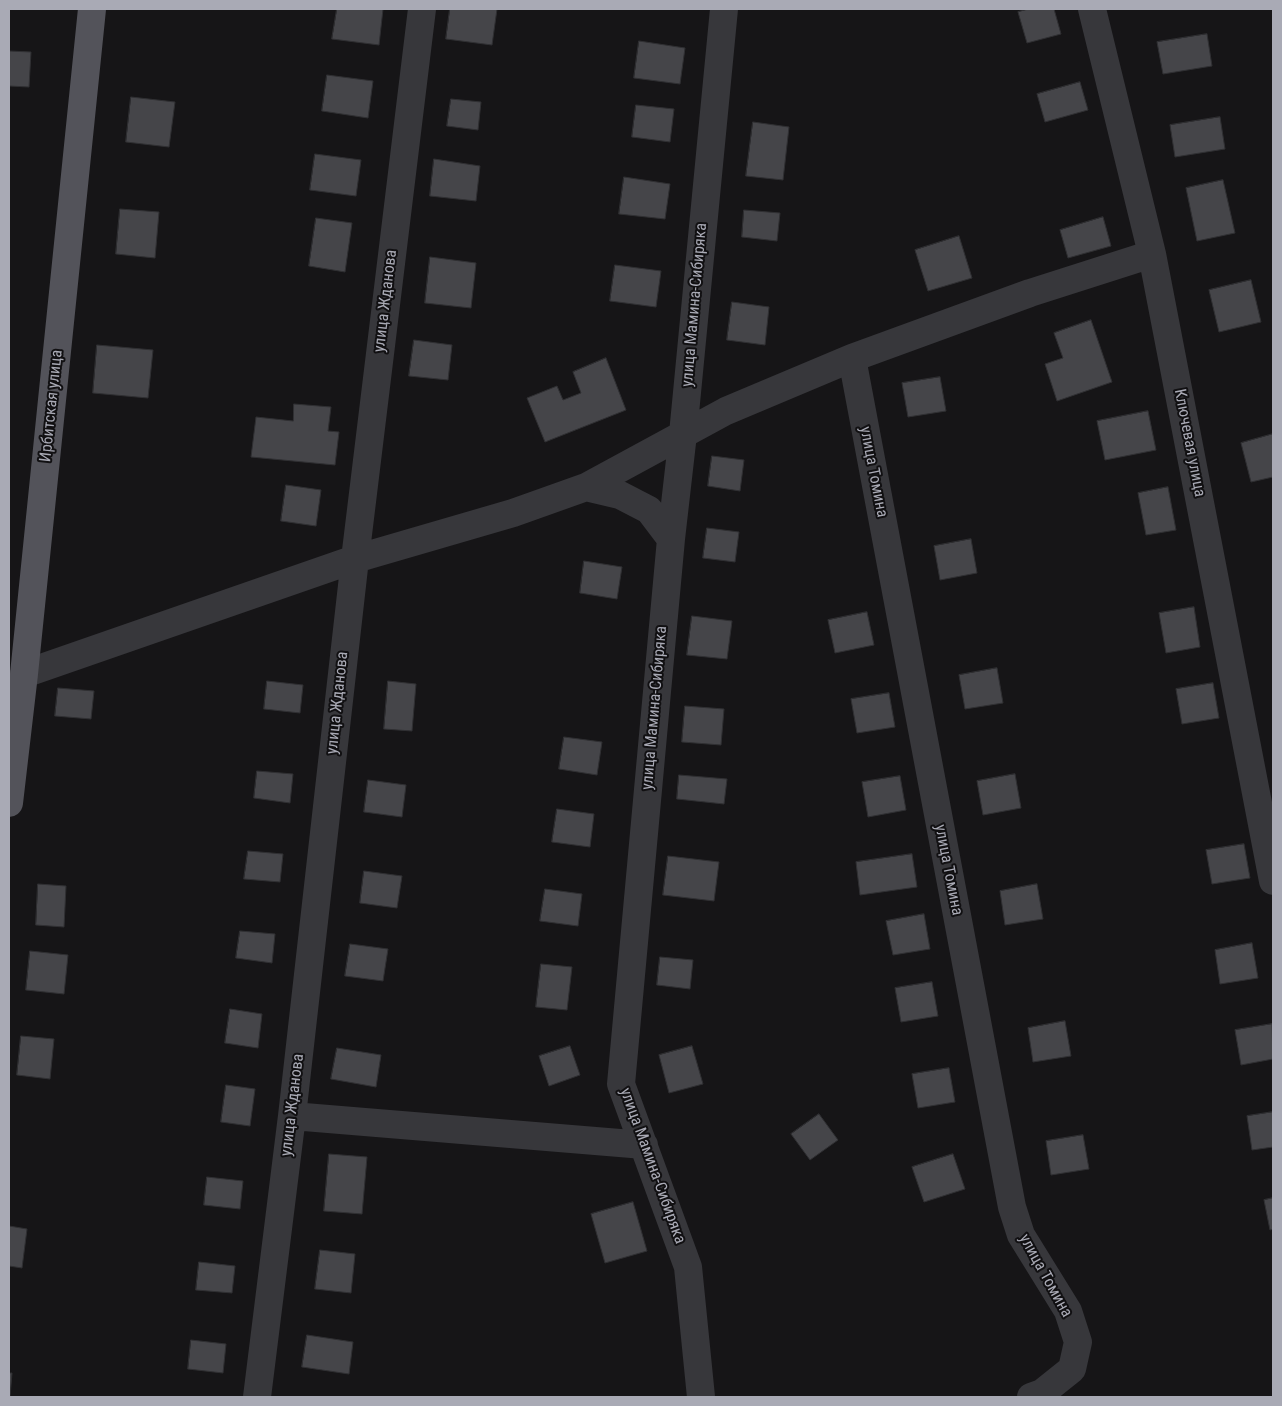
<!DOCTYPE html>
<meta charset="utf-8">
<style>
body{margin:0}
#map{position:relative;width:1282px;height:1406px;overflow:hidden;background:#161517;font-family:"Roboto Condensed",sans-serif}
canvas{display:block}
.frame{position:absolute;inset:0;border:10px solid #a9aab5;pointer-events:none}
</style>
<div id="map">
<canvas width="1282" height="1406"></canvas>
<div class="frame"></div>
</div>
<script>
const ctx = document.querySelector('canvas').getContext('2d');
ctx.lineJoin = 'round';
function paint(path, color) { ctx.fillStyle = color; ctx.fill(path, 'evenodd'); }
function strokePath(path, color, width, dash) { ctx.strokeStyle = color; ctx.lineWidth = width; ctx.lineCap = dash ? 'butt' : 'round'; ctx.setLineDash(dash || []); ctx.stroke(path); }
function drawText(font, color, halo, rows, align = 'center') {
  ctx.font = font + ' "Roboto Condensed",sans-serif'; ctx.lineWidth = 4; ctx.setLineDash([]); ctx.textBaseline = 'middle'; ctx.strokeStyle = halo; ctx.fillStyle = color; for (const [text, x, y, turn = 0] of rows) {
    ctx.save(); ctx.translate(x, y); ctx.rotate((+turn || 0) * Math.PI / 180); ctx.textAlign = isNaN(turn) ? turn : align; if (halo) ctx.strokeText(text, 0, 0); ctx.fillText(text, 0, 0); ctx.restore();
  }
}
const building = new Path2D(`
 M337,9H383L379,45L332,39Z
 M450,9H497L492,45L446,39Z
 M1029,9H1054L1061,34L1027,43L1018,12Z
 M1207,34L1212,66L1163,74L1157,42Z
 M639,41L685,48L680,84L634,78Z
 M9,51L31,52L29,87L9,86Z
 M327,75L373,81L368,118L322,111Z
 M1080,82L1088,110L1045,122L1037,94Z
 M131,97L175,102L169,147L126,142Z
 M451,99L481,102L478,130L447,126Z
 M636,105L674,109L670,142L632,137Z
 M1220,117L1225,149L1175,157L1170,125Z
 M753,122L789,127L783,180L746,176Z
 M315,154L361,160L356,196L310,190Z
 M434,159L480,166L476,201L430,196Z
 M624,177L670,184L665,219L619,214Z
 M1223,180L1235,233L1197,241L1186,188Z
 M120,209L159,212L155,258L116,254Z
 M744,210L780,213L777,241L742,237Z
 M1103,217L1111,246L1068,258L1060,230Z
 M316,218L352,223L345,272L309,266Z
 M959,236L972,278L928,291L915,250Z
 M430,257L476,263L471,308L425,303Z
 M615,265L661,271L656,307L610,301Z
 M1251,280L1261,322L1219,332L1209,290Z
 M732,302L769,307L765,345L727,340Z
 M1091,320L1112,382L1057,401L1045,364L1063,358L1054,333Z
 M414,340L452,345L448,380L409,376Z
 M97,345L153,350L148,398L93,393Z
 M606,358L626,410L545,442L527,398L557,386L563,400L581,393L573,372Z
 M940,377L946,411L908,417L902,383Z
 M294,404L331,407L328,431L339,432L335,465L251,457L256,417L293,421Z
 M1148,411L1156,450L1105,460L1097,421Z
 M1273,434V477L1251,482L1241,443Z
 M712,456L744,460L740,491L708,486Z
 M286,485L321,490L316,526L281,521Z
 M1168,487L1176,530L1146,535L1138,493Z
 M707,528L739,532L735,562L703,558Z
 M971,539L977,573L940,580L934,546Z
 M584,561L622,567L617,599L580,593Z
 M1194,607L1200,647L1166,653L1159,613Z
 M867,612L874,645L835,653L828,620Z
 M692,616L732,621L727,659L687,655Z
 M997,668L1003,703L965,709L959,675Z
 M267,681L303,685L300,713L264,709Z
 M388,681L416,684L412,731L384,729Z
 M1213,683L1219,718L1182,724L1176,689Z
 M58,688L94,691L91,719L55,716Z
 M889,693L895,727L857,733L851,699Z
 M685,706L724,709L721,745L682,742Z
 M564,737L602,742L597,775L559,769Z
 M257,771L293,774L290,803L254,798Z
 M1015,774L1021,808L983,815L977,781Z
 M679,775L727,779L724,804L677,799Z
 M900,776L906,810L868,817L862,782Z
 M368,780L406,785L402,817L364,812Z
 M557,809L594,814L590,847L552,842Z
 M1244,844L1250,878L1212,884L1206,850Z
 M248,851L283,854L280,882L244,879Z
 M912,854L917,887L860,895L856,862Z
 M668,856L719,862L714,901L663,895Z
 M364,871L402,876L397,908L360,903Z
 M38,884L66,886L64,927L36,925Z
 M1037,884L1043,919L1005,925L1000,891Z
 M545,889L582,894L578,926L540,921Z
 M924,914L930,949L893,955L886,921Z
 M240,931L275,934L272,963L236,958Z
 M1252,943L1258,978L1220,984L1215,950Z
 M350,944L388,949L383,981L345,976Z
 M30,951L68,955L64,994L26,990Z
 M660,957L693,960L690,989L657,985Z
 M541,964L572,967L567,1010L536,1007Z
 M932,982L938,1016L901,1022L895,988Z
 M230,1009L262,1014L258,1048L225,1043Z
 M1065,1021L1071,1056L1033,1062L1028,1028Z
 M1272,1024L1273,1059L1241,1065L1235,1030Z
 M21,1036L54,1039L50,1079L17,1075Z
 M570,1046L580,1075L549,1086L539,1056Z
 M692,1046L703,1084L669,1093L659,1055Z
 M337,1048L381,1055L376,1087L331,1079Z
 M949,1068L955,1102L918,1108L912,1074Z
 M226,1085L255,1089L250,1126L221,1122Z
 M1273,1112V1147L1252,1150L1247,1116Z
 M819,1114L838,1140L810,1160L791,1134Z
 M1083,1135L1089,1169L1051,1175L1046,1141Z
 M329,1154L367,1157L362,1214L324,1211Z
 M953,1154L965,1189L924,1202L912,1167Z
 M207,1177L243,1181L240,1209L204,1205Z
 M1273,1198V1229L1270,1230L1264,1200Z
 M633,1202L647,1251L605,1263L591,1214Z
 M9,1226L27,1229L22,1268L9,1266Z
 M320,1250L355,1254L351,1293L315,1289Z
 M199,1262L235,1266L232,1293L196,1290Z
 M307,1335L353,1342L349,1374L302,1367Z
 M191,1340L226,1344L223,1373L188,1369Z
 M9,1373H12L10,1397H9Z`);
paint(building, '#454549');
strokePath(building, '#303033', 1);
strokePath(new Path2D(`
 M1092,9L1152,254L1273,881
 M852,358L1012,1207L1021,1235L1068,1311L1078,1342L1072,1369L1042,1393L1031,1397
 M586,487L620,495L649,510L671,539
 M24,674L355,559L513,513L586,487L726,411L852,358L1030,293L1152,254
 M292,1116L644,1145
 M257,1397L292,1116L355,559L422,9
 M701,1397L688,1267L621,1084L671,539L683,434L724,9`), '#37373b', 28);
strokePath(new Path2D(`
 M9,803L24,674L92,9`), '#53535a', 28);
drawText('16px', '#a9aab5', '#111012', [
 ["улица Жданова",386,301,-83],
 ["улица Мамина-Сибиряка",695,305,-85],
 ["Ирбитская улица",52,406,-84],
 ["Ключевая улица",1189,443,79],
 ["улица Томина",873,472,79],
 ["улица Жданова",338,703,-84],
 ["улица Мамина-Сибиряка",655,708,-85],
 ["улица Томина",948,870,79],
 ["улица Жданова",293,1105,-83],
 ["улица Мамина-Сибиряка",652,1166,70],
 ["улица Томина",1045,1276,61]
]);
</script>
